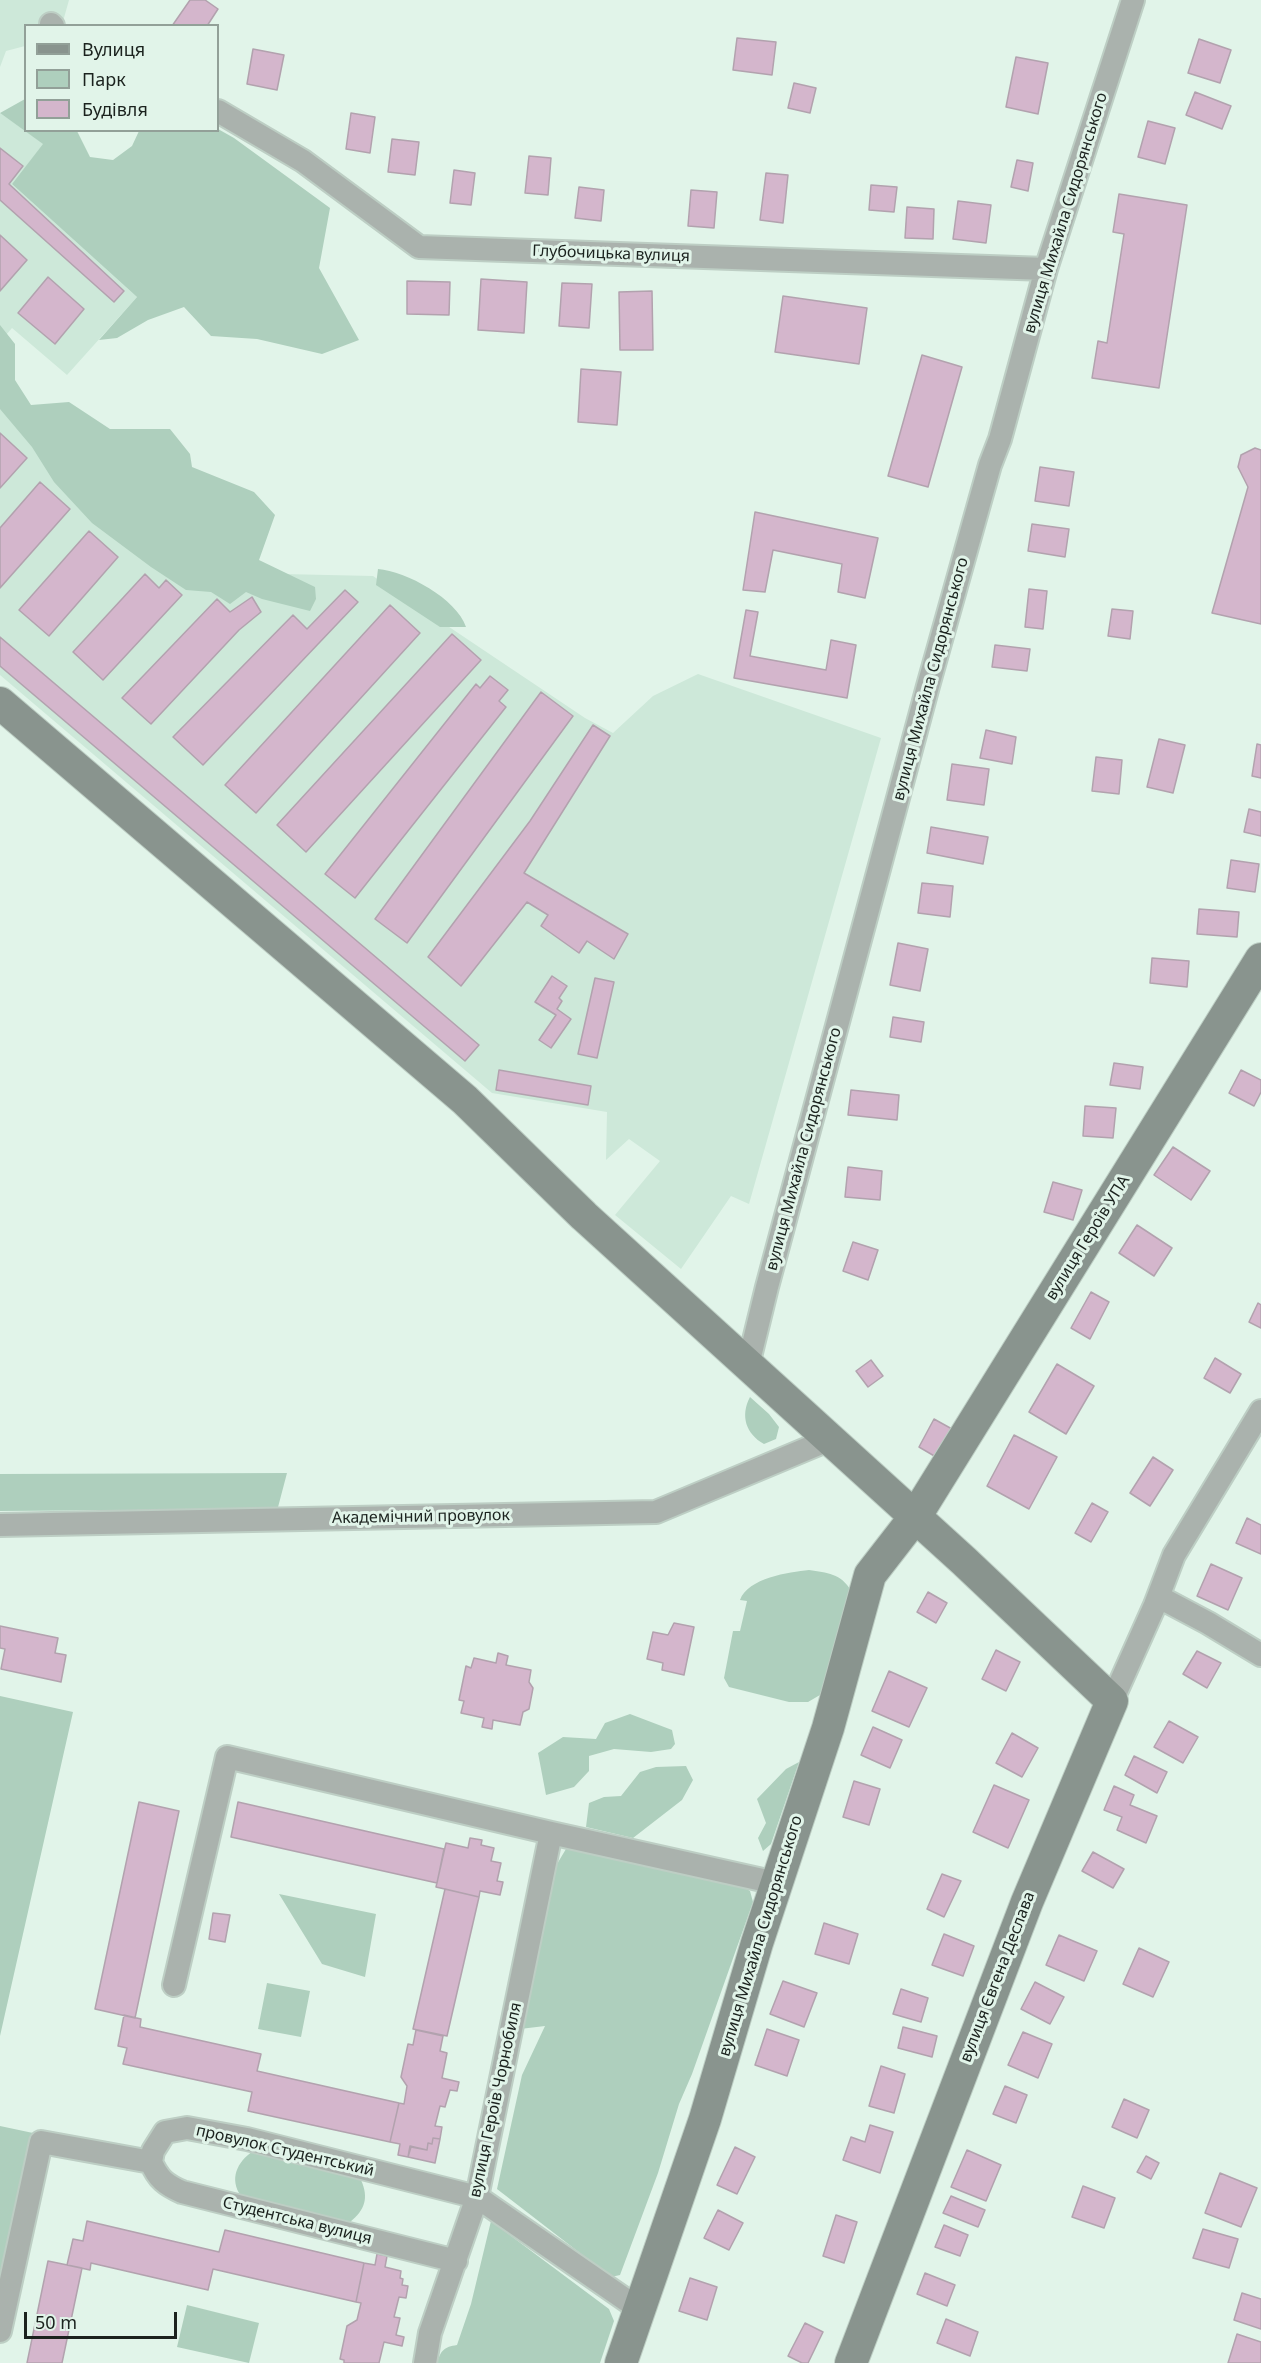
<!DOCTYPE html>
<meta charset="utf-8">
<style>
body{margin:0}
#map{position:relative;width:1261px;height:2363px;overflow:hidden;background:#e1f4e9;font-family:"Noto Sans",sans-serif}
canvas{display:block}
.legend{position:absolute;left:24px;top:24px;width:195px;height:108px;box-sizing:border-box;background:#e1f4e9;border:2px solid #92a098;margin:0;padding:8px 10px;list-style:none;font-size:18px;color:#1b221e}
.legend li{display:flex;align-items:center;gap:12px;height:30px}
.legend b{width:30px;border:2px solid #92a098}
.scale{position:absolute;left:24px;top:2312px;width:153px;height:27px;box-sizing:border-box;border:3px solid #1b221e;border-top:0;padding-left:8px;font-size:18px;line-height:21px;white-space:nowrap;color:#1b221e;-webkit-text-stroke:4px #e1f4e9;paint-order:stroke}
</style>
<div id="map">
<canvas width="1261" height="2363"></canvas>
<ul class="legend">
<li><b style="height:8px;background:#89948e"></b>Вулиця</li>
<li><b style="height:16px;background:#aecfbd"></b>Парк</li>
<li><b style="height:16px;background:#d4b6cc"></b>Будівля</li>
</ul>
<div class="scale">50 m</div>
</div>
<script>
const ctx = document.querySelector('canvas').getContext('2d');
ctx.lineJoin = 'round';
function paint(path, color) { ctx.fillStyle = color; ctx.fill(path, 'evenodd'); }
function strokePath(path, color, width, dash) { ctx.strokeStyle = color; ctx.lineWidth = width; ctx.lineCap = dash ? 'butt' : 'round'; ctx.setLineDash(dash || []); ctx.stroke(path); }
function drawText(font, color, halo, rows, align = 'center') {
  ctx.font = font + ' "Noto Sans",sans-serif'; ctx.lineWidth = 6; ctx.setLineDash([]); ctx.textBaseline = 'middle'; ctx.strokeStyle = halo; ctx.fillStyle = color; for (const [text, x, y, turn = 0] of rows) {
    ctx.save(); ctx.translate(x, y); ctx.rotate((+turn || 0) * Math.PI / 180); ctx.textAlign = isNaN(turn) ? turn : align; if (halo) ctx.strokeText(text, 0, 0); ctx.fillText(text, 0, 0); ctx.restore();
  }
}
paint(new Path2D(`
 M0,0H69L62,25L26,26L25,46L6,51L0,67Z
 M0,113L44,144L12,184L137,297L67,375L12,328L0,342Z
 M0,387L192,572L373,576L585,718L613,733L653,696L698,674L881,738L749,1204L731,1196L681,1269L615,1215L660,1161L629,1139L606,1160L607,1112L492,1093L0,675Z`), '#cde8d9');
paint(new Path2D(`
 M25,99L26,130L77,131L90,157L113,160L132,146L139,131L218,129L234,138L330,208L319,268L359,340L322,354L257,339L211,336L184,307L148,320L117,338L99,340L137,297L12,184L43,144L0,113Z
 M0,325L15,344V380L31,405L69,402L110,429H170L190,454L192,467L254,492L275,515L259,560L315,587L316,599L310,611L262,599L246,592L230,604L211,592L186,590L151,567L92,523L54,482L32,447L0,409Z
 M378,569C406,571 457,599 466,627H440L376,585Z
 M750,1397L769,1414L779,1427L776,1439L764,1444C746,1434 740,1416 750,1397Z
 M287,1473L277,1511L264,1509L0,1511V1474Z
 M809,1570C827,1573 841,1573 851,1591L820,1695L808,1702H789L729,1687L724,1678L733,1631H740L747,1601L740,1600C748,1578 789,1572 809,1570Z
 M0,1696L73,1712L0,2036Z
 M630,1714L672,1730L675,1744L671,1749L651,1752L614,1749L589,1756V1771L574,1787L546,1795L538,1753L563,1737L596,1739L605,1723Z
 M799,1762L771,1844L763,1851L758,1838L766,1823L757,1799L786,1769Z
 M686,1766L693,1780L682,1800L633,1838L586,1827L589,1803L604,1797L621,1796L640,1772L656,1767Z
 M577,1846L738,1884L750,1891L753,1902L692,2074L679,2104L658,2173L620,2275L611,2277L497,2189L522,2075L545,2026L520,2029L551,1874L566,1849Z
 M279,1894L376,1914L365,1977L322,1964Z
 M267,1983L310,1991L301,2037L258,2029Z
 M0,2126L33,2133L0,2286Z
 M253,2151L361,2180C369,2198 365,2210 350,2222L241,2196C229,2179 237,2162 253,2151Z
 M491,2221L609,2309L614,2321L600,2363H437C441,2350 444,2347 457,2345L471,2304Z
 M187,2305L259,2323L249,2363L177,2347Z`), '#aecfbd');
const building = new Path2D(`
 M190,0H205L218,9L207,26H172Z
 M737,38L776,42L772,75L733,70Z
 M1199,39L1231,50L1220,83L1188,73Z
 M253,49L284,55L277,90L247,84Z
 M1016,57L1048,63L1038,114L1006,107Z
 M794,83L816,88L810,113L788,108Z
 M1195,92L1231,106L1222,129L1186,115Z
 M351,113L375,117L370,153L346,149Z
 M1148,121L1175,128L1165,164L1138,157Z
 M392,139L419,142L415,175L388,172Z
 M0,148L23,166L9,184L124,291L114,302L0,200Z
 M529,156L551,158L548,195L525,193Z
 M1017,160L1033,163L1028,191L1011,187Z
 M454,170L475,173L471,205L450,203Z
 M766,173L788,175L783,223L760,220Z
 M871,185L897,187L894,212L869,210Z
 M579,187L604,190L601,221L575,218Z
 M691,190L717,192L714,228L688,226Z
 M1119,194L1187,205L1159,388L1092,378L1098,341L1107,343L1124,234L1113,232Z
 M958,201L991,205L986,243L953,239Z
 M907,207L934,209L933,239L905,238Z
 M0,235L27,260L0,291Z
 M48,277L84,309L55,344L18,313Z
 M481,279L527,282L524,333L478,330Z
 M407,281L450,282L449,315L407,314Z
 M562,283L592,284L589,328L559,326Z
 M652,291L653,350H620L619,292Z
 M783,296L867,308L859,364L775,352Z
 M922,355L962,367L928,487L888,476Z
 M581,369L621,372L617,425L578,422Z
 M0,433L27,458L0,488Z
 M1255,448L1261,450V624L1212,613L1248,487L1238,467L1241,455Z
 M1040,467L1074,472L1069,506L1035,501Z
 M40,482L70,509L0,588V528Z
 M755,512L878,538L865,598L838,592L842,564L773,550L765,592L743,590Z
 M1032,524L1069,529L1065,557L1028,551Z
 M89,531L118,557L49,636L19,610Z
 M145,574L159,588L166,580L182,595L103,680L73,652Z
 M1029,589L1047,591L1043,629L1025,627Z
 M345,590L358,602L203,765L173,737L293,615L307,629Z
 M252,597L261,612L239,630L151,724L122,698L217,599L230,612Z
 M390,605L420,633L256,813L225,785Z
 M1112,609L1133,611L1130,639L1108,636Z
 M746,610L758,612L750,656L826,670L831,640L856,645L847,698L734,678Z
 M452,634L481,660L306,852L277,825Z
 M0,637L479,1045L465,1061L0,666Z
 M995,645L1030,649L1027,671L992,667Z
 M490,676L508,690L499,701L506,707L355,898L325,874L476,684L480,688Z
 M541,692L573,716L407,943L375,919Z
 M593,725L610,736L524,873L628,934L614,959L587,941L579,953L541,926L548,915L527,902L461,986L428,957L530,821Z
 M986,730L1016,737L1012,764L980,758Z
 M1159,739L1185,745L1173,793L1147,787Z
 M1257,744L1261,745V778L1252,776Z
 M1096,757L1122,760L1119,794L1092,791Z
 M952,764L989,769L984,805L947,800Z
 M1249,809L1261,812V836L1244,832Z
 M931,827L988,837L983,864L927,853Z
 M1231,860L1259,864L1255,892L1227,888Z
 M922,883L953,886L950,917L918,913Z
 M1199,909L1239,912L1237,937L1197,934Z
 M898,943L928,949L920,991L890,985Z
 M1152,958L1189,961L1187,987L1150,983Z
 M552,976L567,986L559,998L562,1001L557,1009L571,1019L551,1048L539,1040L556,1015L535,1002Z
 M595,978L614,982L597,1058L578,1054Z
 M893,1017L924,1022L921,1042L890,1037Z
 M1114,1063L1143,1067L1140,1089L1110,1085Z
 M499,1070L591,1086L588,1105L496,1090Z
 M1241,1070L1261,1080V1092L1254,1106L1229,1093Z
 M851,1090L899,1095L897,1120L848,1115Z
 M1085,1106L1116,1108L1113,1138L1083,1136Z
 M1173,1147L1210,1171L1191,1200L1154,1175Z
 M848,1167L882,1171L880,1200L845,1197Z
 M1053,1182L1082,1190L1073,1220L1044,1212Z
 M1137,1225L1172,1248L1154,1276L1119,1253Z
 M853,1242L878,1250L868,1280L843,1271Z
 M1091,1292L1109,1302L1090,1339L1071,1328Z
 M1258,1303L1261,1305V1328L1249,1322Z
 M1215,1358L1241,1374L1230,1393L1204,1378Z
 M871,1360L883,1376L868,1387L856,1371Z
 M1057,1364L1094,1386L1066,1434L1029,1412Z
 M934,1419L952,1429L936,1457L919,1447Z
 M1014,1435L1057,1457L1029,1509L987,1486Z
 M1153,1457L1173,1470L1150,1506L1130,1493Z
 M1092,1503L1108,1512L1091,1542L1075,1533Z
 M1247,1518L1261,1525V1554L1236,1543Z
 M1211,1564L1242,1578L1228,1610L1197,1596Z
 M928,1592L947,1603L936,1623L917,1612Z
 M674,1623L694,1627L684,1675L662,1670L663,1663L647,1659L653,1632L668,1635Z
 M0,1626L58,1638L55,1653L66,1655L61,1682L1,1669L5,1649L0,1648Z
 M996,1650L1020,1662L1006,1691L982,1679Z
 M1197,1651L1221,1663L1207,1688L1183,1674Z
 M498,1653L508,1656L506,1665L531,1670L529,1682L533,1688L529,1709L523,1712L520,1725L493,1720L492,1729L482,1727L484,1718L461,1713L464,1701L459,1700L466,1666L471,1668L474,1658L496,1663Z
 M889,1671L927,1688L909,1727L872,1711Z
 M1169,1721L1198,1737L1183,1763L1154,1747Z
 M873,1727L902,1740L890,1768L861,1755Z
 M1012,1733L1038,1748L1022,1777L996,1763Z
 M1134,1756L1167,1772L1157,1793L1125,1775Z
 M854,1781L880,1789L869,1825L843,1817Z
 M994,1785L1029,1800L1008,1848L973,1832Z
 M1114,1786L1134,1795L1130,1805L1157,1816L1146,1843L1117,1830L1122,1817L1104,1810Z
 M139,1802L179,1811L135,2018L95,2009Z
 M238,1802L444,1849L437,1883L231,1837Z
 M470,1838L482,1840L481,1845L494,1848L491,1861L501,1863L497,1881L503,1882L500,1895L480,1891L479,1897L436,1887L446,1843L468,1848Z
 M1093,1852L1124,1869L1113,1888L1082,1871Z
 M942,1874L961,1881L944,1917L927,1909Z
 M445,1889L479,1897L447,2036L413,2029Z
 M213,1913L230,1915L225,1942L209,1939Z
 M824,1923L858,1934L849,1964L815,1954Z
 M944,1934L974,1946L963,1976L932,1965Z
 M1059,1935L1097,1951L1084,1981L1046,1965Z
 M1139,1948L1169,1962L1153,1997L1123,1984Z
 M783,1981L817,1993L804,2027L770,2014Z
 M1035,1982L1064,1997L1050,2024L1021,2009Z
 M901,1989L928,1998L921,2022L893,2014Z
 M124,2015L141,2019L140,2027L261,2054L257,2071L399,2103L390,2142L248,2111L252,2092L123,2064L127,2048L118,2046Z
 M903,2027L937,2036L932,2057L898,2048Z
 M767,2029L799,2040L787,2076L755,2065Z
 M416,2030L443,2036L440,2051L447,2053L442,2078L459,2082L457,2091L450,2090L445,2107L440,2106L435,2126L442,2127L440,2139L433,2138L432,2144L428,2143L427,2150L410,2146L408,2157L398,2155L400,2144L390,2142L399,2103L404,2104L407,2086L401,2077L408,2044L413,2045Z
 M1023,2032L1052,2044L1038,2078L1008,2065Z
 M881,2066L905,2074L894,2113L869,2106Z
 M1005,2086L1027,2095L1016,2123L993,2114Z
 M1124,2099L1149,2110L1137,2138L1112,2127Z
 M870,2125L893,2132L880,2173L843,2160L851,2137L865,2142Z
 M433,2138L440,2139L435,2163L408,2157L411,2147L427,2150L428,2143L432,2144Z
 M735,2147L755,2157L737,2194L717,2185Z
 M967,2150L1001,2165L986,2201L951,2187Z
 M1146,2156L1159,2163L1151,2179L1137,2172Z
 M1220,2173L1257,2188L1241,2227L1205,2213Z
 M1083,2186L1115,2198L1104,2228L1072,2217Z
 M951,2196L985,2210L978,2227L943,2213Z
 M718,2210L743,2223L729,2250L704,2238Z
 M836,2215L857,2222L844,2263L823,2256Z
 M87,2221L219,2252L225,2230L364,2263L356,2302L213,2269L208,2290L91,2263L90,2270L67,2265L73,2239L83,2241Z
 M944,2225L968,2235L960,2256L935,2247Z
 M1203,2229L1238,2239L1229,2268L1193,2258Z
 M377,2254L387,2256L385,2267L401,2271L400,2278L403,2279L402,2285L408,2286L406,2298L399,2297L394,2317L400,2318L396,2335L404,2337L402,2346L384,2342L379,2363H344V2360L340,2359L347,2326L357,2320L361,2303L356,2302L364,2263L375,2265Z
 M48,2261L82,2268L62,2363H27Z
 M925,2273L955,2285L947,2306L917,2294Z
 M690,2278L717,2287L707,2320L679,2311Z
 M1242,2293L1261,2299V2329L1234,2320Z
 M946,2319L978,2332L970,2356L937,2343Z
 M805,2323L823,2332L808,2363H802L788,2356Z
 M1237,2334L1261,2342V2363H1228Z`);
paint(building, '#d4b6cc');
strokePath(building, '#b2a2ae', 1.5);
const street = new Path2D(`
 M51,24L53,26
 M218,111L303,161L419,247L1046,269
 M748,1365L767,1287L928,686L990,465L1000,439L1046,269L1133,0
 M0,1525L656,1512L828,1440
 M1159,1597L1208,1623L1261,1655
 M1112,1701L1155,1605L1174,1555L1261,1411
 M174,1985L227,1757L551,1833L776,1883
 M151,2162C158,2179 166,2185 182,2192L456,2261
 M0,2331L41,2142L151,2162L153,2151L165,2132L187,2128L247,2139L477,2197L639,2309
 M425,2363L430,2333L477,2197L551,1833`);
const secondary = new Path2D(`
 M0,703L465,1100L584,1216L964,1561L1112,1701L1027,1902L851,2363
 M621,2363L705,2119L757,1943L828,1728L870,1575L915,1517L1261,959`);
strokePath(street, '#bdcec4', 26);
strokePath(secondary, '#bdcec4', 34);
strokePath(street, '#aab2ad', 22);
strokePath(secondary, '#89948e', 32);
drawText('16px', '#1b221e', '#e1f4e9', [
 ["вулиця Михайла Сидорянського",1066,213,-73],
 ["Глубочицька вулиця",611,254,2],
 ["вулиця Михайла Сидорянського",931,679,-75],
 ["вулиця Михайла Сидорянського",804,1149,-75],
 ["вулиця Героїв УПА",1088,1238,-58],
 ["Академічний провулок",421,1517,-1],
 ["вулиця Михайла Сидорянського",761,1936,-73],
 ["вулиця Євгена Деслава",998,1977,-69],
 ["вулиця Героїв Чорнобиля",496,2100,-78],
 ["провулок Студентський",285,2151,13],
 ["Студентська вулиця",297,2221,14]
]);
</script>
